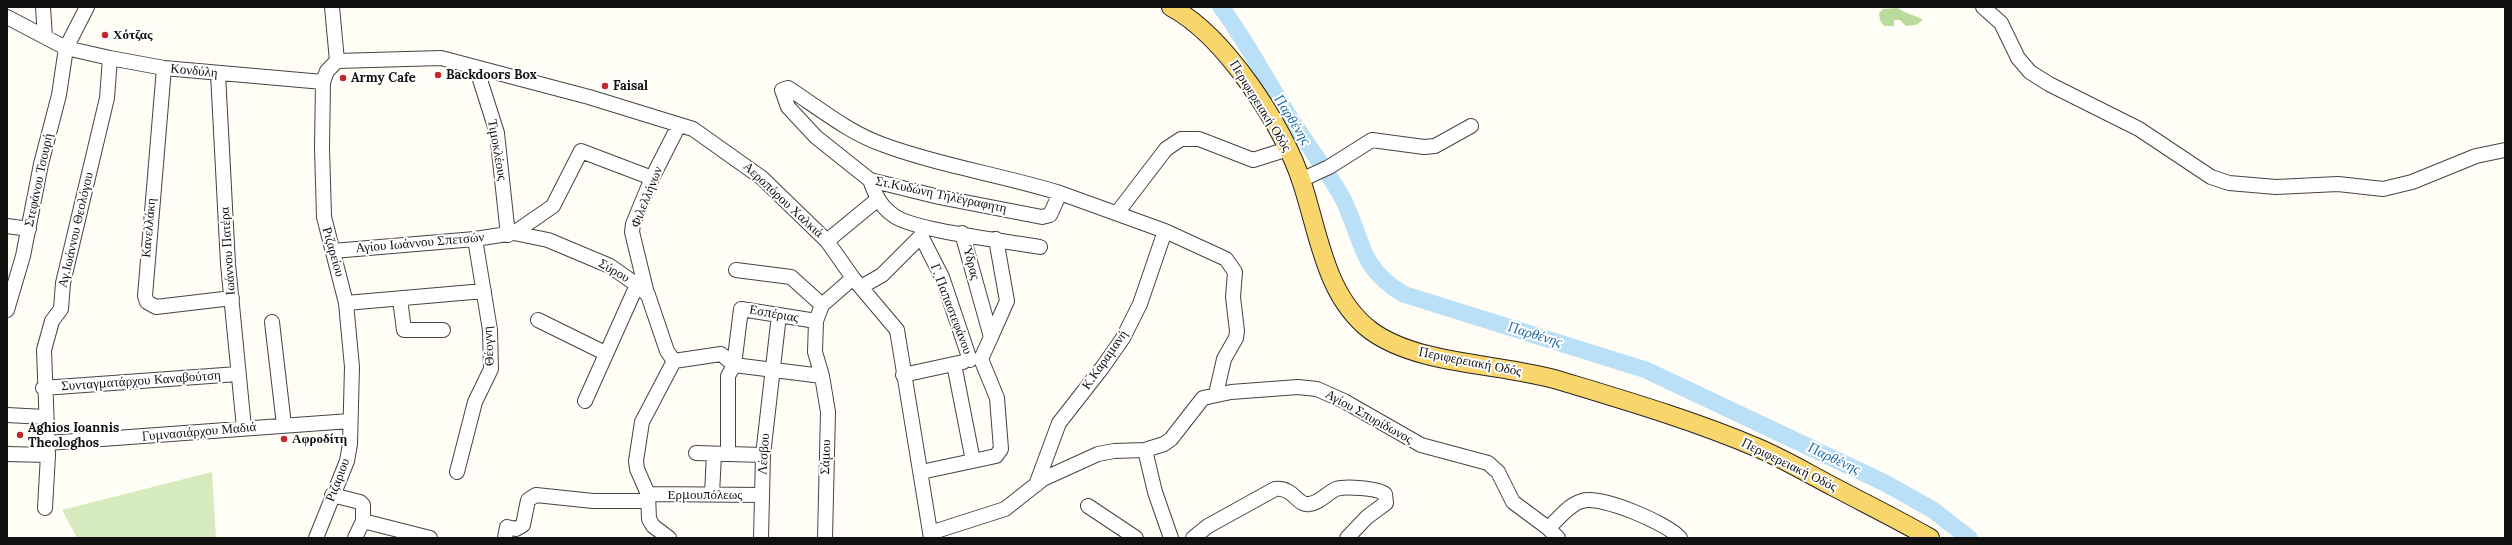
<!DOCTYPE html>
<meta charset="utf-8">
<style>
body{margin:0}
#map{position:relative;width:2512px;height:545px;overflow:hidden;background:#fffdf5;font-family:Lora,serif}
canvas{display:block}
.frame{position:absolute;inset:0;border:8px solid #111;pointer-events:none}
</style>
<div id="map">
<canvas width="2512" height="545"></canvas>
<div class="frame"></div>
</div>
<script>
const ctx = document.querySelector('canvas').getContext('2d');
ctx.lineJoin = 'round';
function paint(path, color) { ctx.fillStyle = color; ctx.fill(path, 'evenodd'); }
function strokePath(path, color, width, dash) { ctx.strokeStyle = color; ctx.lineWidth = width; ctx.lineCap = dash ? 'butt' : 'round'; ctx.setLineDash(dash || []); ctx.stroke(path); }
function drawText(font, color, halo, rows, align = 'center') {
  ctx.font = font + ' Lora,serif'; ctx.lineWidth = 4; ctx.setLineDash([]); ctx.textBaseline = 'middle'; ctx.strokeStyle = halo; ctx.fillStyle = color; for (const [text, x, y, turn = 0] of rows) {
    ctx.save(); ctx.translate(x, y); ctx.rotate((+turn || 0) * Math.PI / 180); ctx.textAlign = isNaN(turn) ? turn : align; if (halo) ctx.strokeText(text, 0, 0); ctx.fillText(text, 0, 0); ctx.restore();
  }
}
paint(new Path2D(`
 M212,472L216,538H77L62,510Z`), '#d5ebbd');
paint(new Path2D(`
 M1898,8C1906,14 1915,15 1923,20L1916,25L1906,26L1900,20H1894V26H1884L1880,20L1879,13L1883,9Z`), '#b9dc9c');
strokePath(new Path2D(`
 M1221,7C1247,42 1267,81 1290,118C1306,143 1329,173 1343,199C1364,242 1358,266 1403,294L1646,370L1885,483L1933,510L1969,538`), '#b9e0f7', 17);
const minor = new Path2D(`
 M43,7L45,37
 M332,7L337,61
 M1983,7L2001,23L2018,58L2030,72L2049,84L2139,129L2211,177L2229,183L2276,187L2338,184L2383,189L2412,182L2476,156L2505,150
 M7,17L66,48L110,58L164,68L323,82
 M337,61L441,58L589,97L693,129L762,178L827,241L853,278L897,330L931,538
 M476,67L497,133L508,235
 M164,68L145,296L147,302L156,307L232,298
 M218,74L228,264L244,428
 M870,180C875,194 880,206 893,215C913,231 1009,241 1040,247
 M1301,180L1329,167L1372,140L1424,147L1435,146L1471,126
 M1060,193C1002,175 941,166 884,145C849,133 819,108 788,88L782,90L788,107L816,137L870,180L939,197L1042,217L1050,215L1060,193L1165,231L1226,259L1235,272L1233,297L1237,331L1236,338L1224,359L1216,394
 M1117,213L1166,149L1181,139H1199L1253,160L1288,149
 M7,226L29,229
 M924,227L921,236L942,277L970,360
 M514,233L553,206L581,151L652,178
 M827,241L878,199
 M333,251L475,239L514,233L548,240L610,266L637,285L648,295L667,351L674,361L642,422L636,461L637,469L648,494L649,519L653,526L669,538
 M736,270L791,277L822,305
 M861,287L882,275L921,236
 M647,294L632,232L633,224L652,178L679,125
 M400,299L404,330H443
 M346,303L484,291
 M7,310L23,256L41,164L59,95L66,48L87,7
 M538,320L605,353
 M272,322L284,425
 M991,337L1007,301L996,239
 M674,361L721,354L734,365
 M954,364L973,461
 M734,365L822,376
 M903,375L963,362
 M43,388L238,374
 M585,401L637,285
 M7,415L45,417
 M47,443L350,421
 M1145,450L1155,492L1171,538
 M696,453L763,455
 M728,453V376L734,365L741,309L816,321
 M7,454L48,455L44,350L52,321L61,309L63,283L107,98L110,58
 M457,472L475,402L491,369L490,330L475,239
 M921,472L996,456L1001,449L997,398L981,359L991,337L962,233
 M1036,485L1059,423L1102,368L1123,338L1140,304L1165,231
 M648,494L762,495
 M712,494L714,454
 M332,495L360,502L363,505V521L355,538
 M1088,506L1136,538
 M45,508L48,455
 M363,521L430,538
 M1548,528L1558,538
 M930,533L1005,509L1043,479L1098,454L1114,451L1145,450L1164,444L1171,439L1203,398L1231,392L1298,387L1317,389L1344,401L1421,445L1488,463L1498,472L1513,502L1548,528C1558,520 1569,504 1582,501C1601,495 1667,523 1680,538
 M316,538L347,461L350,444L352,367L346,303L324,217L322,148L323,82L327,71L337,61
 M505,538L507,527L516,529L523,525L528,500L536,495L593,501H648
 M761,538L763,455L779,315
 M825,538L828,412L822,376L815,352L816,321L822,305L853,278
 M1193,538L1208,526L1275,489C1294,487 1297,506 1309,504C1320,503 1327,493 1336,489C1345,486 1378,488 1385,494L1386,503L1367,517L1347,538`);
const major = new Path2D(`
 M1171,7C1224,35 1284,126 1302,183C1319,234 1325,295 1370,330C1418,366 1503,363 1561,381C1627,401 1695,421 1758,448C1784,459 1809,474 1834,487C1866,504 1899,520 1930,538`);
strokePath(minor, '#444', 16);
strokePath(major, '#222', 20);
strokePath(minor, '#fff', 14);
strokePath(major, '#f9d66b', 18);
for (const [x, y, r, color] of [
 [105,35,4,"#c4262e"],
 [438,75,4,"#c4262e"],
 [343,78,4,"#c4262e"],
 [605,86,4,"#c4262e"],
 [20,435,4,"#c4262e"],
 [284,439,4,"#c4262e"]
]) { const dot = new Path2D(); dot.arc(x, y, r, 0, 2 * Math.PI); ctx.fillStyle = color; ctx.fill(dot); strokePath(dot, '#fff', 1.5); }
drawText('bold 13px', '#111', '#fff', [
 ["Χότζας",113,35],
 ["Backdoors Box",446,75],
 ["Army Cafe",351,78],
 ["Faisal",613,86],
 ["Aghios Ioannis",28,428],
 ["Theologhos",28,443],
 ["Αφροδίτη",292,439]
], 'left');
drawText('13px', '#111', '#fff', [
 ["Κονδύλη",194,71,6],
 ["Περιφερειακή Οδός",1260,106,58],
 ["Τιμοκλέους",497,150,80],
 ["Στεφάνου Τσουρή",39,180,-78],
 ["Στ.Κυδώνη Τηλέγραφητη",941,195,12],
 ["Φιλελλήνων",647,197,-68],
 ["Αεροπόρου Χαλκιά",783,200,43],
 ["Κανελλάκη",149,228,-85],
 ["Αγ.Ιωάννου Θεολόγου",76,230,-77],
 ["Αγίου Ιωάννου Σπετσών",420,243,-5],
 ["Ιωάννου Πατέρα",228,251,-94],
 ["Ριζαρείου",333,252,74],
 ["Ύδρας",971,263,75],
 ["Σύρου",614,271,30],
 ["Γ. Παπαστεφάνου",951,309,69],
 ["Εσπέριας",774,314,10],
 ["Θέογνη",489,346,-93],
 ["Κ.Καραμανή",1105,360,-55],
 ["Περιφερειακή Οδός",1470,362,11],
 ["Συνταγματάρχου Καναβούτση",141,381,-4],
 ["Αγίου Σπυρίδωνος",1369,417,29],
 ["Γυμνασιάρχου Μαδιά",199,432,-5],
 ["Λέσβου",764,454,-86],
 ["Σάμου",826,457,-88],
 ["Περιφερειακή Οδός",1789,465,26],
 ["Ριζαριου",338,480,-69],
 ["Ερμουπόλεως",705,495]
]);
drawText('italic 14px', '#1768a6', '#fff', [
 ["Παρθένης",1292,120,58],
 ["Παρθένης",1535,335,17],
 ["Παρθένης",1834,459,25]
]);
</script>
